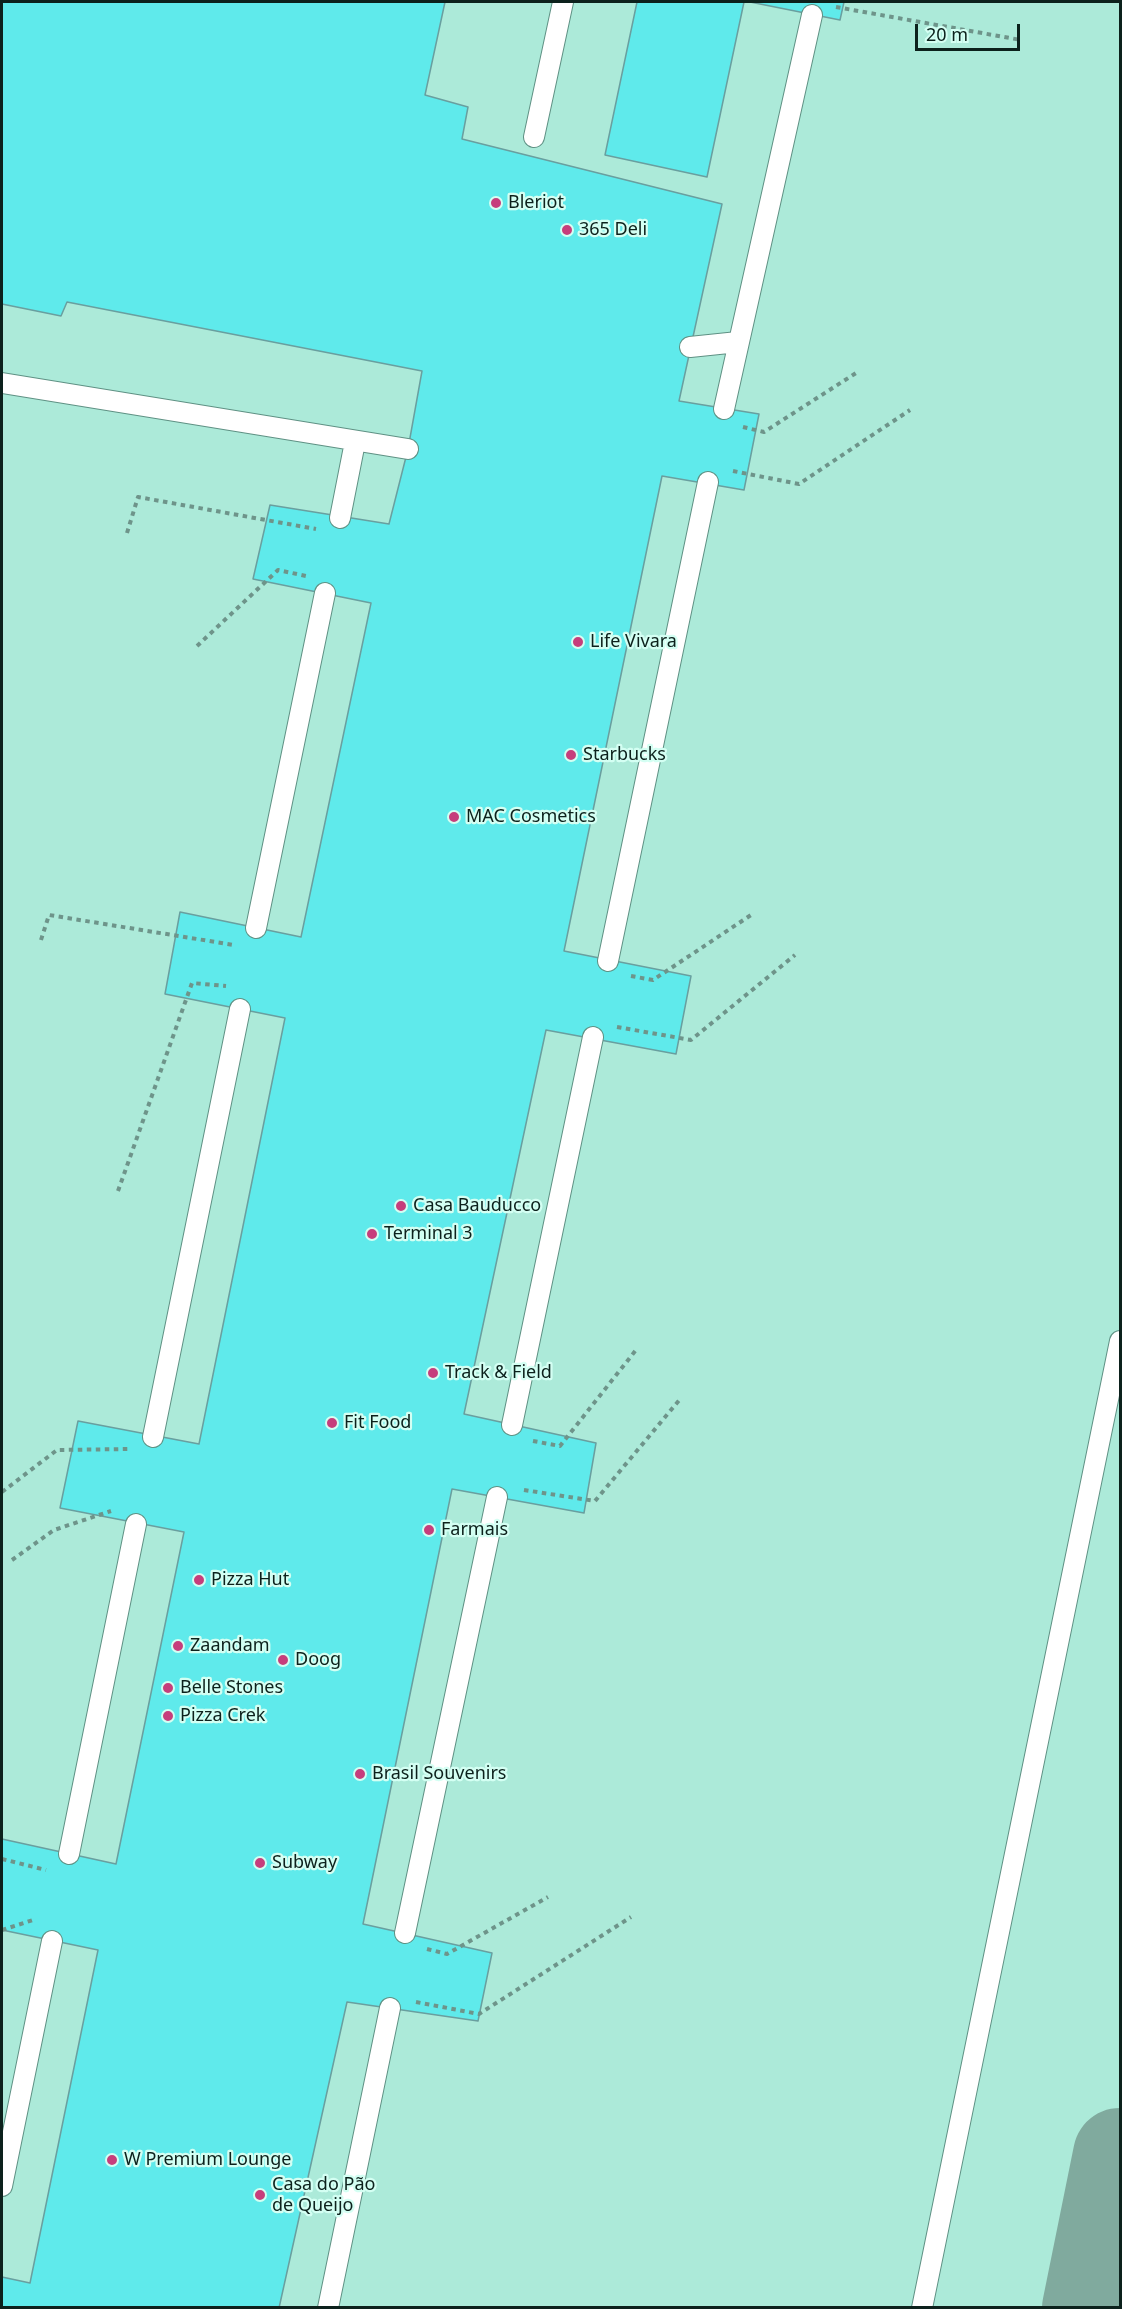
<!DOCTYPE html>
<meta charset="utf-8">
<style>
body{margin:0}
#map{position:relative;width:1122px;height:2309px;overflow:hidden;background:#bff4e5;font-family:"Noto Sans",sans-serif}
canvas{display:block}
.frame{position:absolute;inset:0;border:3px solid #0c211c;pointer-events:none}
.scale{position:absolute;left:915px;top:24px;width:105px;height:27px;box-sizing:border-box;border:3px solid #0c211c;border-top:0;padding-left:8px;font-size:18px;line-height:21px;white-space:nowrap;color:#0c211c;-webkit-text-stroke:4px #d4fff3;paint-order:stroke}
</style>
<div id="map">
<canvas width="1122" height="2309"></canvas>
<div class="frame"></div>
<div class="scale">20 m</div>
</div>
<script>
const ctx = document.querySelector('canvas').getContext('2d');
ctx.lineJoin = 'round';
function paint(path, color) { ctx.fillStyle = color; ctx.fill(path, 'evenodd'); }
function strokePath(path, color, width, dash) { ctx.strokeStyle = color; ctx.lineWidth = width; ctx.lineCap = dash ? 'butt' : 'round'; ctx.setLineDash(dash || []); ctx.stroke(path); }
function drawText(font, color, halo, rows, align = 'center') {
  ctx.font = font + ' "Noto Sans",sans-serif'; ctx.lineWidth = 4.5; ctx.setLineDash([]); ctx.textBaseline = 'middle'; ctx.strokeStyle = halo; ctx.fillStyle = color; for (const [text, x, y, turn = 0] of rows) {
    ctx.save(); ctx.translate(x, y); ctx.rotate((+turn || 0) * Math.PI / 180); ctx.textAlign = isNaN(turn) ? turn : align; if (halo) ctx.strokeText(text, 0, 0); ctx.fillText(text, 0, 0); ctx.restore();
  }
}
paint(new Path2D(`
 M2,2H1120V2307L2,2308Z`), '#acead9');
strokePath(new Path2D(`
 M1089,2308L1120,2155`), '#80aa9e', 94);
const building = new Path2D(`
 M2,2H445L425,95L468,107L462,139L722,204L679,401L759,414L744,490L662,476L564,951L691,976L676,1054L546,1030L464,1414L596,1443L584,1513L452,1489L363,1924L492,1953L478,2021L347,2002L279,2308H2V2277L30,2283L98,1950L2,1930V1839L116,1864L184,1532L60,1508L78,1421L199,1444L285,1018L165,994L180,912L301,937L371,603L253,579L270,505L389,524L408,449L422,371L67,302L61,316L2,304Z
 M637,2H744L707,177L605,155Z
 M750,2H844L840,20Z`);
paint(building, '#5feaeb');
strokePath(building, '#699f9f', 1.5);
const lane = new Path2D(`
 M534,137L563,2
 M690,347L738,342
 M2,383L408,449
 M724,409L812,15
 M340,518L355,442
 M256,928L325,593
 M608,961L708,482
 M512,1425L593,1037
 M153,1437L240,1009
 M69,1854L136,1524
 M405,1933L497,1497
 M2,2186L52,1941
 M328,2308L390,2008
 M922,2308L1120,1341`);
strokePath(lane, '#5f9184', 22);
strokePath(new Path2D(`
 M836,7L1021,40
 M743,427L764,432L856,373
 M733,471L799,484L910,410
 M127,533L138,497L316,529
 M197,646L278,570L306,576
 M41,940L49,915L234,945
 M631,976L653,980L751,915
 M617,1027L691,1040L795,955
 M118,1191L192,983L226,986
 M533,1441L560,1446L636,1350
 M524,1490L595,1501L681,1398
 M2,1492L57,1450L129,1449
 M12,1560L54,1530L111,1511
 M2,1859L46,1870
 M2,1930L33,1920
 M427,1949L447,1954L548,1897
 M416,2002L479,2014L631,1917`), '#6e948a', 4, [4.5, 4.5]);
strokePath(lane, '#fff', 20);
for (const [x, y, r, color] of [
 [496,203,6,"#c63e7c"],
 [567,230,6,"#c63e7c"],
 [578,642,6,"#c63e7c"],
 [571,755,6,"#c63e7c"],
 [454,817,6,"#c63e7c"],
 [401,1206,6,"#c63e7c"],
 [372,1234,6,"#c63e7c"],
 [433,1373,6,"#c63e7c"],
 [332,1423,6,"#c63e7c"],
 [429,1530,6,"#c63e7c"],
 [199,1580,6,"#c63e7c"],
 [178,1646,6,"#c63e7c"],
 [283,1660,6,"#c63e7c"],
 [168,1688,6,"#c63e7c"],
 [168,1716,6,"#c63e7c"],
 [360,1774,6,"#c63e7c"],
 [260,1863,6,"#c63e7c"],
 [112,2160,6,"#c63e7c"],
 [260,2195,6,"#c63e7c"]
]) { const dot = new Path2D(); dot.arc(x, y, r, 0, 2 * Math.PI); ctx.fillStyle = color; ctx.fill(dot); strokePath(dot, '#d4fff3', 2); }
drawText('18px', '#0c211c', '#d4fff3', [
 ["Bleriot",508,203],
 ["365 Deli",579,230],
 ["Life Vivara",590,642],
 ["Starbucks",583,755],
 ["MAC Cosmetics",466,817],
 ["Casa Bauducco",413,1206],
 ["Terminal 3",384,1234],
 ["Track & Field",445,1373],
 ["Fit Food",344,1423],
 ["Farmais",441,1530],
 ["Pizza Hut",211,1580],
 ["Zaandam",190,1646],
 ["Doog",295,1660],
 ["Belle Stones",180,1688],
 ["Pizza Crek",180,1716],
 ["Brasil Souvenirs",372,1774],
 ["Subway",272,1863],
 ["W Premium Lounge",124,2160],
 ["Casa do Pão",272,2185],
 ["de Queijo",272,2206]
], 'left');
</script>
